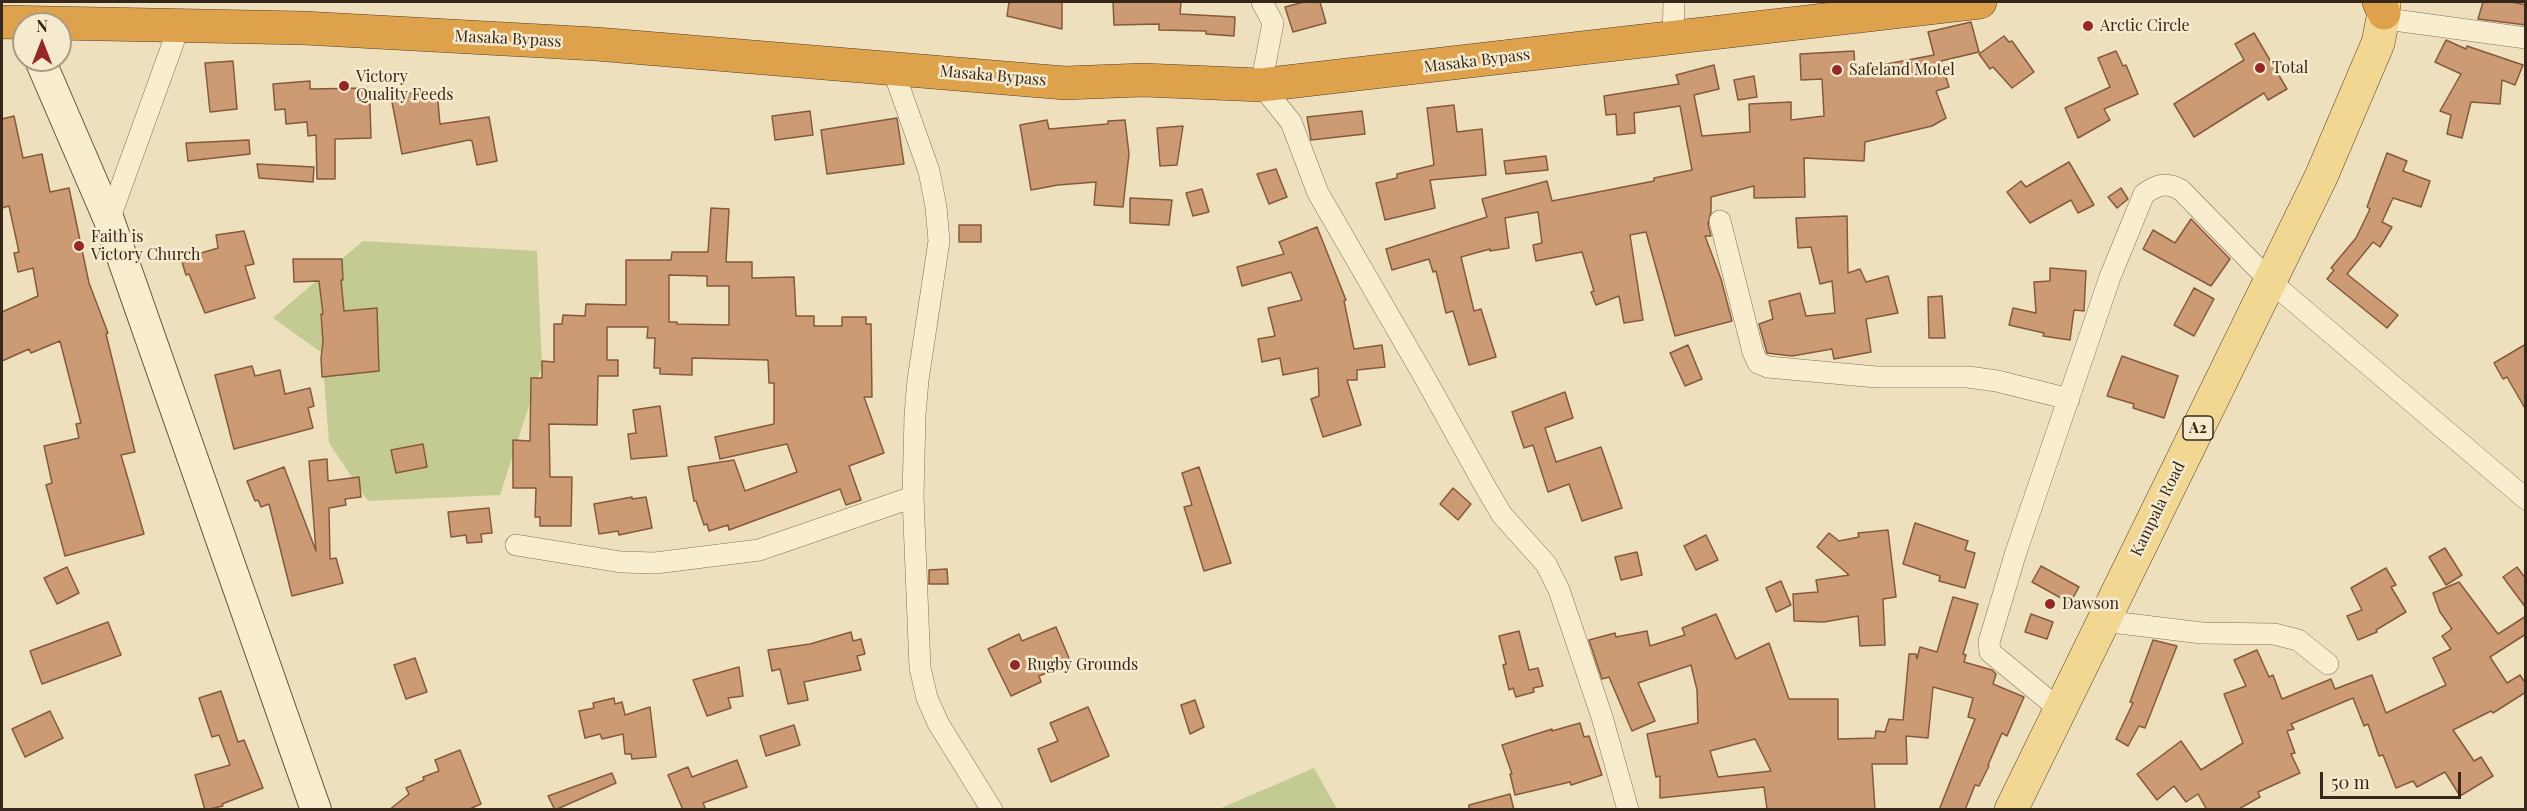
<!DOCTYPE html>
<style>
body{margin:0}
#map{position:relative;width:2527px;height:811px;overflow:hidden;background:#eee0bd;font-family:"Playfair Display",serif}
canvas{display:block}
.frame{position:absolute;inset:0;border:3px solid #35281b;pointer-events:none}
.north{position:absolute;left:12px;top:12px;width:60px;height:60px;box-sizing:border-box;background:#f5eacd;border:2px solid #a89c86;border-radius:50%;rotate:0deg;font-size:16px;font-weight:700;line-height:24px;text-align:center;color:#35281b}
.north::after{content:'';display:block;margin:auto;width:21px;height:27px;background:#952826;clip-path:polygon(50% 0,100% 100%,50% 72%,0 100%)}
.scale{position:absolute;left:2320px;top:772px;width:141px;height:27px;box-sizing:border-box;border:3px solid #35281b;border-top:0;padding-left:8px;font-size:18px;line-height:21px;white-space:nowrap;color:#35281b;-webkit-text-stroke:4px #f5eacd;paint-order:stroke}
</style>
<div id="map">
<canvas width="2527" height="811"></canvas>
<div class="frame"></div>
<div class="north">N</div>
<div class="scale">50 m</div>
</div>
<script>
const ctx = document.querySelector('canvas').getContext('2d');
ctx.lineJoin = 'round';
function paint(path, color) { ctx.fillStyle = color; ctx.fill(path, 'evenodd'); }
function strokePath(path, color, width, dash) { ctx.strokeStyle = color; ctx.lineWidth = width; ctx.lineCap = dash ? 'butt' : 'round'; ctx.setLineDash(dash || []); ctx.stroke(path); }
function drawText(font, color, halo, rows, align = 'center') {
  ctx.font = font + ' "Playfair Display",serif'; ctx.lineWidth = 5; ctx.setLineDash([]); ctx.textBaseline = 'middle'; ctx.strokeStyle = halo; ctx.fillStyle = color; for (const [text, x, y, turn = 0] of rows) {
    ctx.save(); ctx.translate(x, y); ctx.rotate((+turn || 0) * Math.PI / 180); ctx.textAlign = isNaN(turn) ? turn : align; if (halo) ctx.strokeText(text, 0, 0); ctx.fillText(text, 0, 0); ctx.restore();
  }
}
paint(new Path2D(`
 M363,241L537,251L542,366L500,495L368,501L329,443L322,353L273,318Z
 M1314,768L1337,809H1219Z`), '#c3cb92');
const building = new Path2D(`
 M1009,2H1062V29L1007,16Z
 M1113,2H1181L1180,14L1235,17L1234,36L1206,34V31L1159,30V24L1114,25Z
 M1304,2H1320L1326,23L1293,32L1285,7Z
 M2483,2H2512L2526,5V25L2478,19Z
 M1971,22L1979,52L1941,61L1949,87L1936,91L1946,118L1932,126L1865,142L1864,161L1804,158L1805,197L1754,198V186L1711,197V212L1708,224L1711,236H1705L1721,279L1732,321L1675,336L1646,232L1630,235L1643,320L1624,323L1619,296L1596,305L1591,292L1594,291L1582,252L1536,261L1533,245L1542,243L1538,212L1505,218L1509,248L1490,251V249L1461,257L1474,311L1481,309L1496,357L1469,365L1453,311L1446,313L1436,271L1433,272L1429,259L1392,270L1386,249L1487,217L1482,199L1547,181L1552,201L1654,181V178L1692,170L1680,106L1634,113L1635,133L1617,135L1616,114L1606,115L1604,96L1679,84L1676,75L1714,65L1719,89L1694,95L1702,136L1750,132L1749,104L1791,102V120L1824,116L1822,79L1801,80L1800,54L1854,51L1855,70L1934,55L1928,32Z
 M2254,33L2287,89L2268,100L2264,93L2194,137L2174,104L2244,60L2235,44Z
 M2004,36L2009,42L2012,41L2034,72L2012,88L1993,67L1990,69L1979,54Z
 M2446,40L2466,49L2467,46L2523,65L2515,85L2502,80L2500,104L2471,102L2462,138L2447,134L2451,115L2440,111L2461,74L2435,62Z
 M2116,51L2123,66L2126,65L2138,94L2104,109L2110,120L2078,138L2065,108L2110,87L2098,58Z
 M233,61L237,109L210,112L205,63Z
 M1754,76L1757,97L1738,100L1734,80Z
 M310,81V89L367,88L368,104H370L371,138L335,139V179H317L316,135L308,136L307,122L286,124L285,109L275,110L273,84Z
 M437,91L440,124L489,117L497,161L477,165L472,141L469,140L402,154L392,102L398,101V94Z
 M1454,105L1457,132L1482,129L1486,175L1430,180L1435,208L1385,220L1376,183L1397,178V174L1434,165L1427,108Z
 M810,111L813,135L775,140L772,116Z
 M1362,111L1365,134L1311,140L1307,117Z
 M14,116L23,158L42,154L50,192L69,188L89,283L108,333L106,334L135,452L121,455L144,534L65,556L46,485L52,483L44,446L79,438L76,424L81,423L60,341L31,353L29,349L2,361V312L38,296L33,268L18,272L14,253L19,252L9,206L2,208V119Z
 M897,118L904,164L827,174L821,130Z
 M1047,120L1049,129L1108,124V121L1125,120L1129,154L1123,207L1094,205L1096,182L1058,185L1031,190L1020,125Z
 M1183,126L1177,165L1160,166L1157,128Z
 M249,140L250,154L188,161L186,143Z
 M2387,153L2407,161L2403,171L2430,181L2421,207L2393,198L2382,222L2392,227L2380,247L2373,242L2347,274L2398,315L2387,328L2327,279L2334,270L2331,268L2356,238L2370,209L2367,207Z
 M1546,156L1548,170L1506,174L1504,161Z
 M2069,162L2094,205L2078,213L2071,200L2030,223L2007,192L2021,181L2026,187Z
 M257,164L314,167L313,182L259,178Z
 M1276,169L1287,197L1269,204L1257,174Z
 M2121,188L2128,199L2117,208L2108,197Z
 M1202,189L1209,212L1193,216L1186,193Z
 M1130,198L1172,200L1169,225L1130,223Z
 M711,208L729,209L726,262H752V278L794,277L796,316H814V326H842V317H866V324H871L872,397H864L884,453L849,466L861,500L846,505L840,489L729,530L728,525L709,531L707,524L704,525L696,501H694L688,467L734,460L745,491L797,472L787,444L720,459L715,437L774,424V383H769L768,360L692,358V375L660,374V368H654L655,338H647L648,327H607V360H618V376H598L597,425L549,424L550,477H572L571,526H540V517H535L536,488H513V440L530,441L531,378H542V361L554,362V324H562L563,315L585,316L586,304L626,305V260H671L672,252H708ZM669,275L707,276V286H729V325L677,324V322H669Z
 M1847,216L1848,273L1860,269L1866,282L1888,276L1898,313L1866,319L1871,352L1834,359L1832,349L1792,356L1767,353L1759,324L1773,319L1769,301L1800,293L1806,316L1835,313L1832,281L1820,284L1811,247L1798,248L1796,218Z
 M2191,219L2230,259L2211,286L2143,249L2153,230L2175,243Z
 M959,225H981V242H959Z
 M1317,227L1346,300L1344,301L1354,349L1382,345L1385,367L1357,370V380H1347L1361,425L1323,437L1311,399L1319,396L1318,368L1283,375L1280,358L1262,362L1258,339L1275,336L1268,308L1302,300L1291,272L1242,286L1237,267L1284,254L1279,242Z
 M244,231L254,264L245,266L255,298L205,313L189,274L186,275L181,259L218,248L216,235Z
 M293,259H342L343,280H341L344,311L377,308L379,371L322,377L321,358L323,342L321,314H323L319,281L294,282Z
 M2050,268L2086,271L2084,311L2074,310L2070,340L2043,336L2044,333L2009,325L2013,308L2036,313L2034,282L2050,281Z
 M2194,288L2214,299L2194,336L2174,325Z
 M1942,296L1945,338H1929L1928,297Z
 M2526,344V410L2507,377L2503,379L2494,363Z
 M1688,345L1702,379L1685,386L1670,353Z
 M2122,356L2178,376L2164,418L2133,408L2134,404L2107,396Z
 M252,366L255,376L280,370L285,394L310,388L314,406L308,408L313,428L234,449L215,375Z
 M1565,392L1573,418L1545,428L1556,462L1601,447L1622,508L1582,521L1569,484L1548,492L1533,445L1524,448L1512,412Z
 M660,406L667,456L631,459L628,434L636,433L633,410Z
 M423,444L427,467L396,473L391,450Z
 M327,459L328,481L359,477L361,497L345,499L346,505L329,508L330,559L336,558L343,583L292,596L269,504L261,507L258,500L255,501L247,481L284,467L316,551L309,461Z
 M1199,467L1231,563L1204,571L1184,507L1192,505L1182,473Z
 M1453,488L1471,504L1458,520L1440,504Z
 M632,497V499L646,497L652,528L619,535L618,531L599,534L594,504Z
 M489,508L492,533L481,534L482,542L467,543L466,535L451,537L448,512Z
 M1915,523L1968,541L1965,550L1975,553L1965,588L1939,581L1940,576L1903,564Z
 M1888,530L1896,597L1883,599L1885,645L1860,646L1858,616L1824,622L1794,621L1793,594L1818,592L1816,580L1849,575L1817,547L1829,533L1839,541L1859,537L1858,533Z
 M1706,535L1718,560L1696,570L1684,546Z
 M2445,548L2462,575L2446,585L2429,557Z
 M1637,552L1642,575L1621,580L1615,557Z
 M2041,566L2079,587L2070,603L2032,582Z
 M67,567L79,593L57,604L44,578Z
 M2517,567L2526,579V608L2503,577Z
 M2386,568L2396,585L2391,587L2406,612L2376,630L2377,632L2358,640L2347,616L2362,610L2351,588Z
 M947,569L948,584H929V570Z
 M1781,581L1791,605L1776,612L1766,588Z
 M2459,582L2498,634L2526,616V634L2490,657L2507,683L2520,675L2526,684V692L2493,713L2491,711L2453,730L2474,761L2481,757L2493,776L2460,796L2445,772L2417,787L2413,781L2396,788L2383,755L2379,756L2368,724L2364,726L2353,698L2291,724L2294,729L2287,731L2295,753L2291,754L2300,773L2258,792L2260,797L2237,810H2207L2198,794L2186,802L2174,786L2157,800L2137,774L2181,741L2201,770L2243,743L2224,694L2246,686L2234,660L2257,650L2269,677L2273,675L2282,699L2331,679L2335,689L2372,675L2386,713L2446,685L2433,658L2451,649L2442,636L2452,629L2440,612L2433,593Z
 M1953,597L1978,604L1963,654L1966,655L1964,662L1992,670L1996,674L1993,684L2024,697L2007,736L2002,733L1988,765L1989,766L1979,786L1975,785L1965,810H1939L1975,719L1968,717L1973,698L1933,687L1928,738L1906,736L1907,764H1872L1875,810L1767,809L1764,787L1660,798V776L1656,777L1647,734L1698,723L1697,690L1691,665L1638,683L1655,721L1632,731L1609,677L1602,679L1589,640L1615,633L1616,637L1647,631L1650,646L1685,635L1682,628L1716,614L1736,659L1769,643L1789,699H1838V739L1875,738L1876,731L1885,732L1889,719L1903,720L1909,654H1916L1917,659L1920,647L1937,652ZM1755,739L1771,771L1718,777L1710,751Z
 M2031,614L2053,622L2047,639L2025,632Z
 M108,622L121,655L42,684L30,651Z
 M1056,627L1071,663L1039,676L1041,682L1011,696L988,649L1019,634L1022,641Z
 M1519,631L1529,670L1538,668L1543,686L1533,688L1534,692L1516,697L1513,688L1509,690L1503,665L1506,664L1499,636Z
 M851,632L853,641L861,639L865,654L857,656L861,670L804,682L808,700L788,704L780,669L772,671L768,650L810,644Z
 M2153,640L2177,646L2145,728L2139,726L2128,746L2116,739L2133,703L2130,702Z
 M415,658L427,692L406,699L394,665Z
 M739,667L743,696L728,698L731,708L707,716L693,680Z
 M221,691L238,742L244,740L263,788L222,804L223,806L205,810L195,775L230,765L219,735L212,737L199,698Z
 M614,698L615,704L622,702L625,715L650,707L656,757L632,759L631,754H625L623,734L602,739L600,734L585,738L579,711L594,708L593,703Z
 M1195,700L1204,727L1190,734L1181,705Z
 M1088,707L1109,756L1051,782L1038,749L1058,741L1050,723Z
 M50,711L63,738L25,757L12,729Z
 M1580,723L1584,737L1589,736L1602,775L1571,785L1570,782L1515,795L1510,774H1512L1502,745L1552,729V731Z
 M794,725L800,745L766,756L760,736Z
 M460,750L481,804L467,810H389L409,794L406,788L424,780L423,777L439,771L435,760Z
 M737,760L747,787L703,803L706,810H683L668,775L688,767L692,777Z
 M612,773L616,783L555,810L548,796Z
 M1510,794L1514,810H1469V805Z`);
paint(building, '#cc9a73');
strokePath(building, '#855a3c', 1.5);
const street = new Path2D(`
 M1262,2L1273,23L1261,85L1291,122L1318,193L1425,378L1486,488L1502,515L1546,564L1559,590L1602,717L1628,810
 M2394,20L2526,38
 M1673,39L1674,2
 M892,67L929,171L936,207L939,241L918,380L915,415L913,497L920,668L927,698L938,723L992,810
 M109,220L180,24
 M1720,221L1753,352L1758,363L1768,367L1876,377H1968L1997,381L2069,399
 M516,545L621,562L655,563L759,550L913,497
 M2103,621L2202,633L2274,634L2298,640L2328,664
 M2059,709L1990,652L1989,642L2016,552L2110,277L2144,194C2158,184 2166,182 2181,190L2270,281L2526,499`);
const secondary = new Path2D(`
 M40,60L109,220L316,810`);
const primary = new Path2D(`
 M2011,810L2321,177L2378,43L2384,13V2`);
const highway = new Path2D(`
 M2379,2L2384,13
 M2,22L304,28L596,44L1065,83L1143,80L1261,85L1980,2`);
strokePath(street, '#857056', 22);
strokePath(secondary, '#67513a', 32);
strokePath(primary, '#533e2b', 34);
strokePath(highway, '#533e2b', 34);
strokePath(street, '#f9edd0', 21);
strokePath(secondary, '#f9edd0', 30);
strokePath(primary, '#f2d793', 33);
strokePath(highway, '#dfa24c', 33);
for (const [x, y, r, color] of [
 [2088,26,6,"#952826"],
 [2260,68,6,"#952826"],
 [1837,70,6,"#952826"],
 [344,86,6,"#952826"],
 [79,246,6,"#952826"],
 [2050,604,6,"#952826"],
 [1015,665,6,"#952826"]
]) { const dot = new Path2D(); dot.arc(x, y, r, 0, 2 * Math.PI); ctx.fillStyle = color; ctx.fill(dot); strokePath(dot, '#f5eacd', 2); }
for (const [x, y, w] of [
 [2198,428,30]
]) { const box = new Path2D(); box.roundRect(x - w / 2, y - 12, w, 24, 4.5); ctx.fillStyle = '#f5eacd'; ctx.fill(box); strokePath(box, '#35281b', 1.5); }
drawText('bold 15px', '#35281b', null, [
 ["A2",2198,428]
]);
drawText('16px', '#35281b', '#f5eacd', [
 ["Arctic Circle",2100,26],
 ["Total",2272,68],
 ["Safeland Motel",1849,70],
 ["Victory",356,77],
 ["Quality Feeds",356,95],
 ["Faith is",91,237],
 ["Victory Church",91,255],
 ["Dawson",2062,604],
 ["Rugby Grounds",1027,665]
], 'left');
drawText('16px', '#35281b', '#f5eacd', [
 ["Masaka Bypass",508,39,3],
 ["Masaka Bypass",1477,61,-7],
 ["Masaka Bypass",993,76,5],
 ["Kampala Road",2158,509,-64]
]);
</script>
